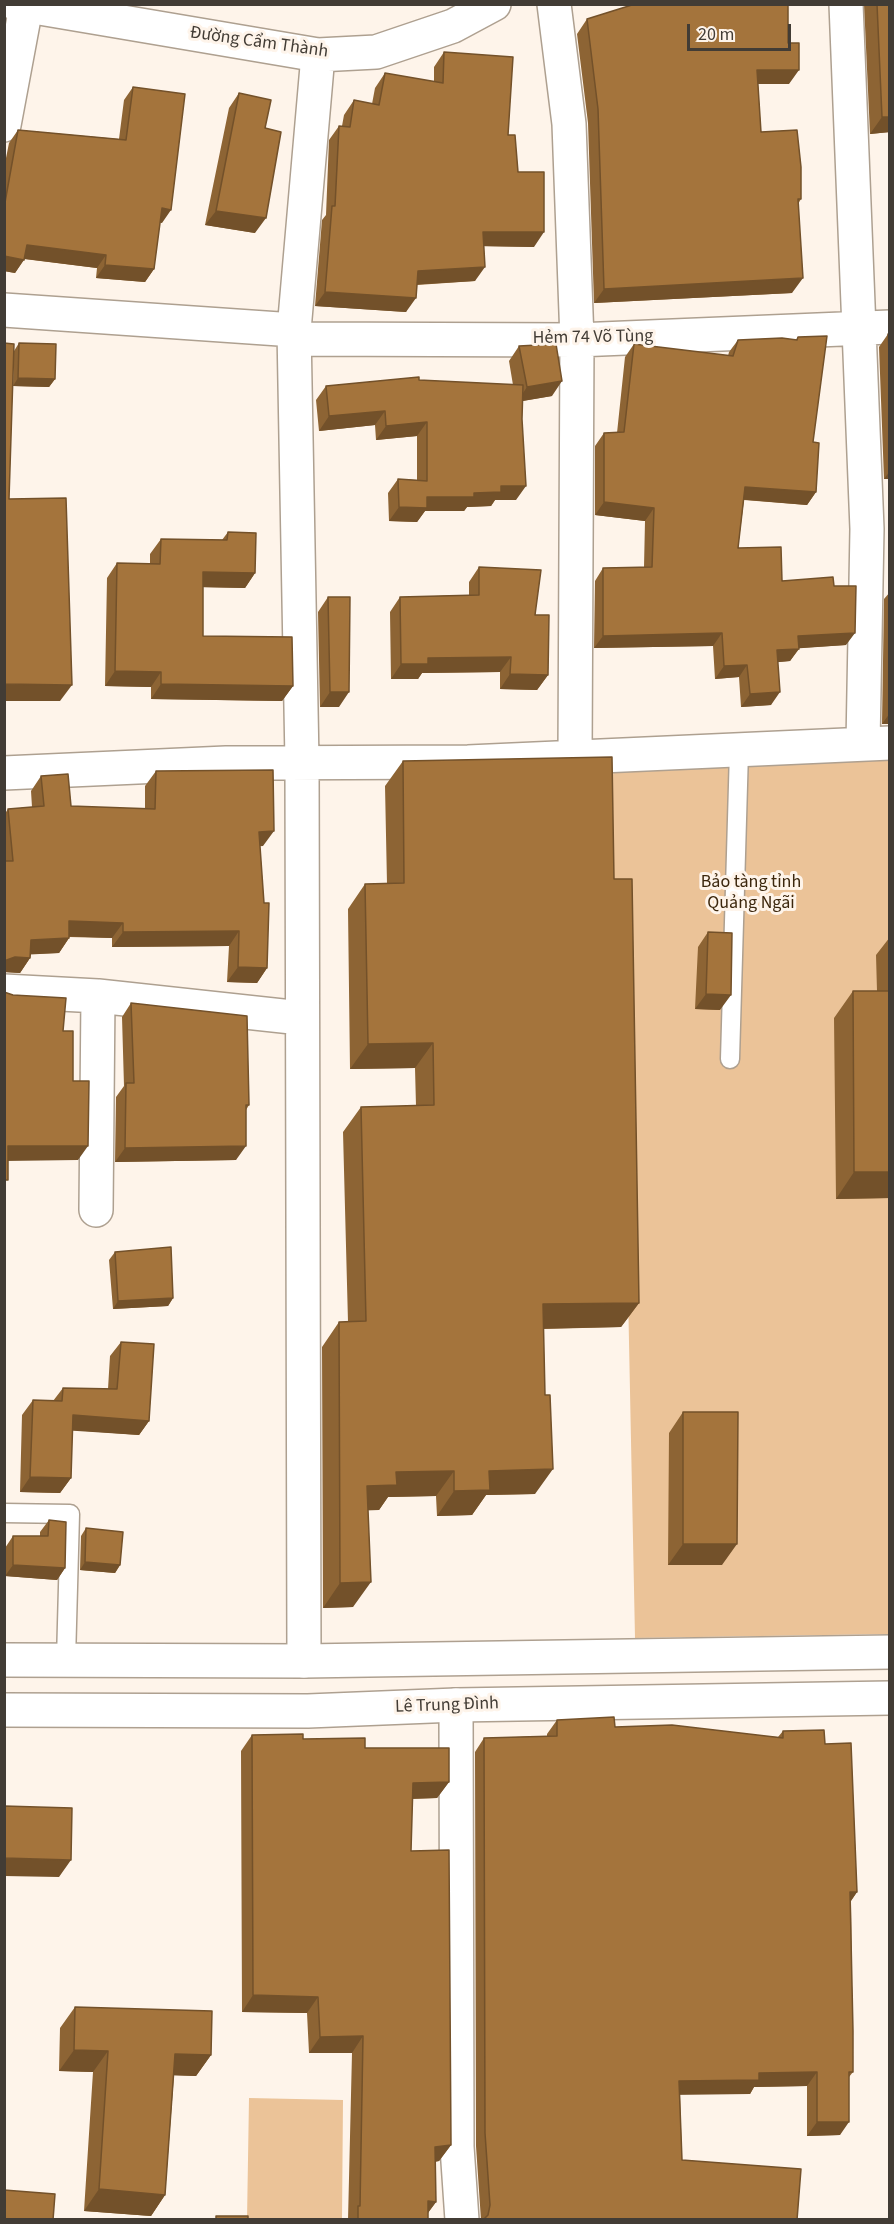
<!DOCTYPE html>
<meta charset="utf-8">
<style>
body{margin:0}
#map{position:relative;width:894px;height:2224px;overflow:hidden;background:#fef4ea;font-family:"Source Sans 3",sans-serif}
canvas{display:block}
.frame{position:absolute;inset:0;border:6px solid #423c35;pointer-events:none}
.scale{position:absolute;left:687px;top:24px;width:104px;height:27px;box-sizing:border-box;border:3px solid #423c35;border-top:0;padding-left:8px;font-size:18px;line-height:21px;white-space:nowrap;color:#423c35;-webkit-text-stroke:4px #fef4ea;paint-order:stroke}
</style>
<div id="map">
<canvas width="894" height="2224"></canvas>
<div class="frame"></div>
<div class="scale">20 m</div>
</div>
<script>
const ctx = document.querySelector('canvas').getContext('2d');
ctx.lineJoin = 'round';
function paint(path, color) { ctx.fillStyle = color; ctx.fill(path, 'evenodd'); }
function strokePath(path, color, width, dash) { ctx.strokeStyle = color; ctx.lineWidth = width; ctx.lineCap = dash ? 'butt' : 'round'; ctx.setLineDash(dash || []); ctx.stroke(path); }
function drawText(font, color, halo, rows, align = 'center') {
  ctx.font = font + ' "Source Sans 3",sans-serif'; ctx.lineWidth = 6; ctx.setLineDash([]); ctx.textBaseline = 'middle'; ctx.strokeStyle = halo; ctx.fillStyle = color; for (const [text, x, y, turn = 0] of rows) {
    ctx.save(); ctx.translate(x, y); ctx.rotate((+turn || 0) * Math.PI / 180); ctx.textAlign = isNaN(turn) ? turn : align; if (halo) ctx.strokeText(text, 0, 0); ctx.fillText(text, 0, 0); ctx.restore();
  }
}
paint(new Path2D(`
 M889,743V1634L635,1638L626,1194L605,757Z
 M249,2098L343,2100L342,2219L247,2220Z`), '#ebc398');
const service = new Path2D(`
 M730,1059L739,751
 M4,1513L70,1514L66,1660`);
const minor = new Path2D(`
 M16,4L318,55L376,52L453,26L494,4
 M554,4L569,124L577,340L575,756
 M846,4L867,529L863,743
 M4,125L26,7
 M4,310L294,330
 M296,339L577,340L890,327
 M4,773L226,763L468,762L890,743
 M4,991L98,996L301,1018
 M96,1210L98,996
 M304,1661L302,762L294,330L318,55
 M456,1705L457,2147L462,2220`);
const secondary = new Path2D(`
 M4,1660L304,1661L890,1652
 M4,1710L308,1711L456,1705L890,1698`);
strokePath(service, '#aea090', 21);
strokePath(minor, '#aea090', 36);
strokePath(secondary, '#aea090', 36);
strokePath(service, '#fff', 18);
strokePath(minor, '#fff', 33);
strokePath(secondary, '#fff', 33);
paint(new Path2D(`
 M864,4H890V132L870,134Z
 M587,19L788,43L789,84H758L761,132L801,199L798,204L792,293L594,303L588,123L577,34Z
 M444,52L508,135L518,172L534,247L484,246L475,281L417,285L406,312L315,306L322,220L326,215L329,140L339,126H342L344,115L354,100L372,104L375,88L385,73L434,82V67Z
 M133,87L162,223L160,222L154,269L145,282L96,278L97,268L24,259L15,273L4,271V168L9,143L18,130L119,139L124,100Z
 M239,93L255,233L205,225L229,108Z
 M888,334H890V479H884L879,347Z
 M798,337L813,442L816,492L807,505L744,500L738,548L782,581L834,586L846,645L799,648L790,661L778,662L771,705L741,707L739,677L715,679L713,646L594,648L595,581L603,568L644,567L645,521L595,515V446L604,433H617L625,357L634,344L728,356L729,352L738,340H796Z
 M19,343L55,379L49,387L13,386L14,351Z
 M519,346L552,396L522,401L516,500H495L491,506L467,507L464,511H425L417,522L389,521L388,493L398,479L417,480V436L376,440L375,425L319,431L316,400L326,386L419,380L513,385L509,361Z
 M228,532L255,573L245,588L203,587V636L293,686L282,701L151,699V687L105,686L107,578L117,563L150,564V554L161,539L222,540Z
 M479,567L535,615L548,675L537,690L500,689V672L422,673L418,679H391L390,612L400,597L469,595V582Z
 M890,592V724H882L884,599Z
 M328,597L339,707H320L318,612Z
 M403,761L614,879L639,1303L621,1327L544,1329L535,1494L486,1495L472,1515L437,1516L436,1496L388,1497L379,1510H368L353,1607L323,1608L322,1347L339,1322H348L343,1132L361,1107L416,1106L415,1068L350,1069L348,909L365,884H387L385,786Z
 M156,771L263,846H260L267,968L257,983L227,982L229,946L112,947V938L69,937V938L59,953L31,954L30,958L20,973L4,972V815L8,809L32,807L31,791L41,776L71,806L145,809V786Z
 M708,932L720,1010L695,1009L698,947Z
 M890,937V1198L836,1199L834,1018L853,991H877L876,955Z
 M131,1003L249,1105L246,1110L236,1160L115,1162L116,1097L124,1086L122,1017Z
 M115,1252L173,1298L168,1306L113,1309L109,1260Z
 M121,1342L149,1421L139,1435L72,1430L71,1478L60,1493L20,1492L22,1415L33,1400L53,1401L63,1388L108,1389L110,1356Z
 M683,1412L722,1565H668L669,1433Z
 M49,1520L65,1568L57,1580L5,1576V1548L13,1536H40V1532Z
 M86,1528L120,1565L115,1573L80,1570L81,1536Z
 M557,1720L615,1727L778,1737L783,1731L825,1744L857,1892L851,1901L853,2072L849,2077L840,2135L807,2136V2086L754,2087L750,2094H680L682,2160L797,2220H481L476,2146L475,1752L484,1738L547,1736V1734Z
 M252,1735L303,1739L365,1748L449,1782L437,1798L412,1799L411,1851L451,2145L439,2161L435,2162L436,2202L428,2213V2220H348L352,2053H309L307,2013L242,2012L241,1751Z
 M75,2007L211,2055L196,2076L174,2075L165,2195L151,2216L84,2211L93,2072L59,2071L60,2028Z`), '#8d6434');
paint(new Path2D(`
 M757,70H799L789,84H747Z
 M882,117H890V132L870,134Z
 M162,208L171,210L162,223L153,221Z
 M216,211L266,218L255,233L205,225Z
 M483,232H544L534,247L473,246Z
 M27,245L106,255L97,268L18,258Z
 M4,256L24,260L15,273L4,271Z
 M105,265L154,269L145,282L96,278Z
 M485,267L475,281L408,285L418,271Z
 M803,278L792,293L594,303L604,289Z
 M325,292L416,298L406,312L315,306Z
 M18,378L55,379L49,387L13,386Z
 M562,381L552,396L517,402L527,387Z
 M385,411L375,425L319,431L329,416Z
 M427,422L417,436L376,440L386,426Z
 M890,471V479H884Z
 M501,486H526L516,500H495L491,506L467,507L464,511H425L417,522L389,521L399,507L427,497L474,493Z
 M745,487L816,492L807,505L736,499Z
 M604,502L654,508L645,521L595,515Z
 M203,572L255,573L245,588L193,587Z
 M722,633L713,646L594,648L603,636Z
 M855,633L846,645L789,649L798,636Z
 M799,649L790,661L769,663L777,650Z
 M511,657L500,672L422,673L418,679H391L401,664L428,658Z
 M747,665L739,677L715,679L724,666Z
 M115,671L161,672L151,687L105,686Z
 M510,674L548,675L537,690L500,689Z
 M4,684L72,685L60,701H4Z
 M161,684L293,686L282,701L151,699Z
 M330,692H349L339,707H320Z
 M780,692L771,705L741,707L750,694Z
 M890,713V724H882Z
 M274,831L263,846L249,847L259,832Z
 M69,921L123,923L112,938L58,936Z
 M239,931L229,946L112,947L123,932Z
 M69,938L59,953L20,955L31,940Z
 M15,957L30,958L20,973L4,972V961Z
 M238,967L267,968L257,983L227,982Z
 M706,994L731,995L720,1010L695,1009Z
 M433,1043L415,1068L350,1069L368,1044Z
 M8,1146H88L78,1160L4,1161Z
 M246,1146L236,1160L115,1162L125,1148Z
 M854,1172H890V1198L836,1199Z
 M173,1298L168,1306L113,1309L118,1301Z
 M639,1303L621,1327L525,1329L543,1304Z
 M73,1415L149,1421L139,1435L62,1430Z
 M553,1469L535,1494L486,1495L472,1515L437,1516L454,1491L489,1471Z
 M454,1471L436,1496L388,1497L379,1510L350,1511L367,1486L396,1472Z
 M30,1477L71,1478L60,1493L20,1492Z
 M683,1544H737L722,1565H668Z
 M85,1562L120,1565L115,1573L80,1570Z
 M13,1565L65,1568L57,1580L5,1576Z
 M371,1582L353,1607L323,1608L340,1583Z
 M449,1782L437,1798L401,1799L413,1783Z
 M4,1858L71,1860L59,1877L4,1876Z
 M850,1892H857L848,1905Z
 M253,1995L318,1997L307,2013L242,2012Z
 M363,2036L352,2053H309L320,2037Z
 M74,2050L108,2051L93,2072L59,2071Z
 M175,2054L211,2055L196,2076L160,2075Z
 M817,2072L807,2086L754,2087L750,2094L669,2095L679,2081L759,2073Z
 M817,2122H849L840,2135L807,2136Z
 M451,2145L439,2161L423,2163L435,2147Z
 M99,2189L165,2195L151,2216L84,2211Z
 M428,2201L436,2202L424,2218Z`), '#73512a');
const building = new Path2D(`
 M635,4H788V43H799V70H757L761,132L797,130L801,167V199H798L803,278L604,289L598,109L587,19Z
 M877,4H890V117H882Z
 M444,52L513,57L508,135H515L518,172H544V232H483L485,267L418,271L416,298L325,292L332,206H335L339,126L350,127L354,100L379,105L385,73L443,83Z
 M133,87L185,94L171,210L162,208L154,269L105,265L106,255L27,245L24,260L4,256V208L18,130L126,140Z
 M239,93L271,100L265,128L281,132L266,218L216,211Z
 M888,334H890V371Z
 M827,336L813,442L819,443L816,492L745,487L738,548L781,547L782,581L833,577L834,586H856L855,633L798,636L799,649L777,650L780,692L750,694L747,665L724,666L722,633L603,636V568L652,567L654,508L604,502V433L624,432L634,344L733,356L738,340L782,338L797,340L798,337Z
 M4,343L14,344L9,499L66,498L72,685L4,684Z
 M19,343L56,344L55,379L18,378Z
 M556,344L562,381L527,387L519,346Z
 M419,377V380L523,385L522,419L526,486H501V492L474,493V497H427V508L399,507L398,479L427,481V422L386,426L385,411L329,416L326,386Z
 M228,532L256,533L255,573L203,572V636L292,637L293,686L161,684V672L115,671L117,563L160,564L161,539L227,540Z
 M479,567L541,570L535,615H549L548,675L510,674L511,657L428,658V664H401L400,597L479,595Z
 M328,597H350L349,692H330Z
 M612,757L614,879H632L639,1303L543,1304L545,1395H550L553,1469L489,1471L490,1490L454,1491V1471L396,1472L397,1485L367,1486L371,1582L340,1583L339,1322L366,1321L361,1107L434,1105L433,1043L368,1044L365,884L404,883L403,761Z
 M273,770L274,831L259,832L264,903H269L267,968L238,967L239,931L123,932V923L69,921V938L31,940L30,958L15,957L4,961V861H13L8,809L44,806L41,776L68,774L71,806L155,809L156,771Z
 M708,932L732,933L731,995L706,994Z
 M853,991H890V1172H854Z
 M4,992L13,995L66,998L63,1031H73V1081H89L88,1146H8V1180H4Z
 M131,1003L247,1016L249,1105H246V1146L125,1148L126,1083H134Z
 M171,1247L173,1298L118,1301L115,1252Z
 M121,1342L154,1344L149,1421L73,1415L71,1478L30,1477L33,1400L62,1401L63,1388L117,1389Z
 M683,1412H738L737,1544H683Z
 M49,1520L66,1522L65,1568L13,1565V1536H48Z
 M86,1528L123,1532L120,1565L85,1562Z
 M614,1717L615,1727L672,1725L783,1738V1731L824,1730L825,1744L851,1743L857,1892H850L853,2031V2072H849V2122H817V2072L759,2073V2080L679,2081L682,2160L801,2169L797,2220H483L488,2215L490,2205L485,2133L484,1738L557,1736V1720Z
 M303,1734V1739L365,1738V1748H449V1782L413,1783L411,1851L449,1850L451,2145L435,2147L436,2202L428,2201V2220H358V2206H360L363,2036L320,2037L318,1997L253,1995L252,1735Z
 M4,1806L72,1808L71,1860L4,1858Z
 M75,2007L212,2011L211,2055L175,2054L165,2195L99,2189L108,2051L74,2050Z
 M4,2190L55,2194L53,2220H4Z
 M216,2216H248V2220H216Z`);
paint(building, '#a4743c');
strokePath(building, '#73512a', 1.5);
drawText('18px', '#423c35', '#fef4ea', [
 ["Đường Cẩm Thành",259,43,8],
 ["Hẻm 74 Võ Tùng",593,338,-1],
 ["Lê Trung Đình",447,1706,-2]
]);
drawText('18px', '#3c270d', '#fef4ea', [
 ["Bảo tàng tỉnh",751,883],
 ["Quảng Ngãi",751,904]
]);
</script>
